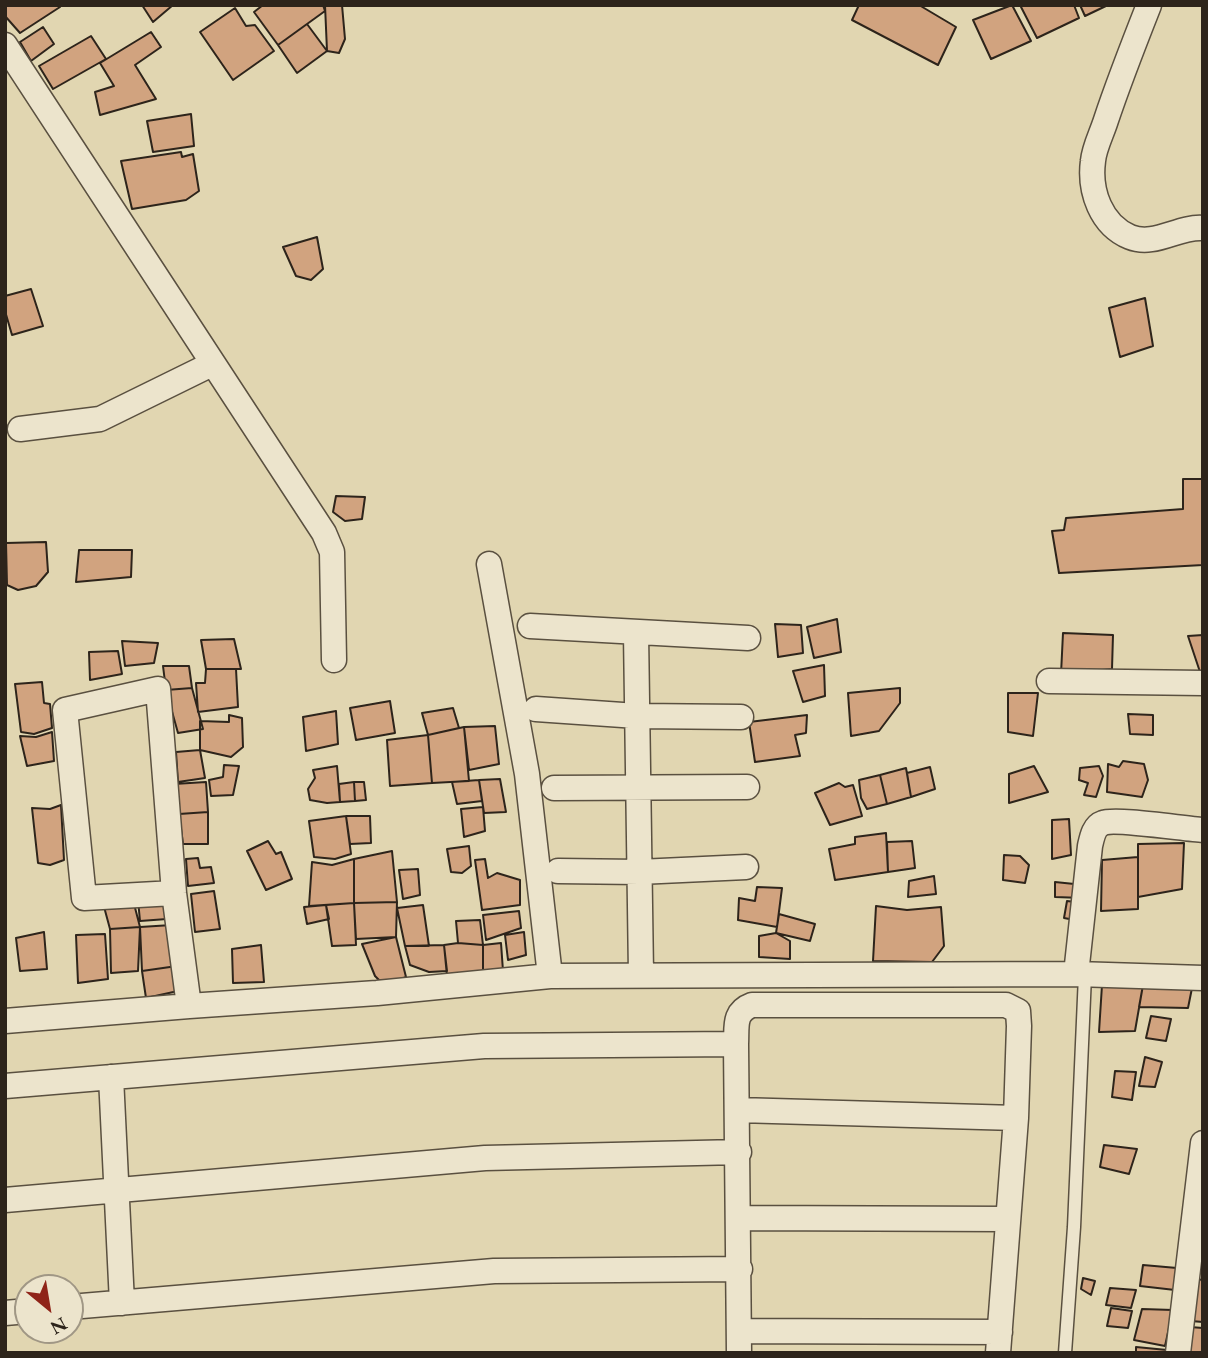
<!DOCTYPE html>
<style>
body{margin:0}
#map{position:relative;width:1208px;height:1358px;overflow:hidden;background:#e1d6b1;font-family:"EB Garamond",serif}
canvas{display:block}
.frame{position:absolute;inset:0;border:7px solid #2d241b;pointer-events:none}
.north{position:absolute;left:14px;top:1274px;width:70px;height:70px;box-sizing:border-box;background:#ece4cc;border:2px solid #a09785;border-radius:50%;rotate:150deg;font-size:19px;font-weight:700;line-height:28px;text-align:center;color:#2d241b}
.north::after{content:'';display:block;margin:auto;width:24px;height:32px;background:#8f2418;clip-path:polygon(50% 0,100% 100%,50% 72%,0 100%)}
</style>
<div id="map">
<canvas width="1208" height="1358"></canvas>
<div class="frame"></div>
<div class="north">N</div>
</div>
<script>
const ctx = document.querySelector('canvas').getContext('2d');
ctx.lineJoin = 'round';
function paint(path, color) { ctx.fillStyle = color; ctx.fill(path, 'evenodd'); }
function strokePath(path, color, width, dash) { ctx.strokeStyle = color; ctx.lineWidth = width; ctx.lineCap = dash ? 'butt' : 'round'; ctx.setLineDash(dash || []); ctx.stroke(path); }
const building = new Path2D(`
 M5,5H58L60,7L20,33L5,16Z
 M142,5H173L153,22Z
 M263,5H323L325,11L278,45L254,12Z
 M325,5H342L345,39L339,53L327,51Z
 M859,5H919L956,27L938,65L852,20Z
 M1012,5L1031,41L991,59L973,20Z
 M1020,5H1074L1079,18L1037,38Z
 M1080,5H1108L1085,16Z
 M235,8L246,26L255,25L274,51L233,80L200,32Z
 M307,24L327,51L297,73L278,45Z
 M43,27L54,44L31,61L20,42Z
 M151,32L161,47L135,65L156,99L100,115L95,92L114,86L100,63Z
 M91,36L106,59L53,89L39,66Z
 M191,114L194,146L153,152L147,121Z
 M181,152L182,157L193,154L199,191L186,200L132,209L121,161Z
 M317,237L323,269L311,280L296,276L283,247Z
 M31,289L43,326L12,335L5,311V296Z
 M1145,298L1153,346L1120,357L1109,308Z
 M1183,479H1203V565L1059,573L1052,531L1064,530L1066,518L1183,509Z
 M336,496L365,497L362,519L345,521L333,512Z
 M46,542L48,572L36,586L18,590L7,585L6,543Z
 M79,550H132L131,577L76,582Z
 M837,619L841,652L814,658L807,627Z
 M775,624L801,625L803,653L778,657Z
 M1063,633L1113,635L1112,669L1061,674Z
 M1203,635V675H1201L1188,636Z
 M234,639L241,669H206L201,640Z
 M122,641L158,643L154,663L125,666Z
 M118,651L122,674L90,680L89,652Z
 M824,665L825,696L803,702L793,671Z
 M163,666H189L192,688L166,690Z
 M206,669H236L238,707L198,712L196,683H205Z
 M42,682L44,703L50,704L52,728L34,734L21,732L15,684Z
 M192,688L203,729L178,733L166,690Z
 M900,688V703L879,731L851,736L848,693Z
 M1008,693H1038L1033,736L1008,732Z
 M390,701L395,733L356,740L350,708Z
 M453,708L459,728L428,735L422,713Z
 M336,711L338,744L306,751L303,717Z
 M1128,714L1153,715V735L1130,734Z
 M229,715L242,718L243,747L231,757L200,750V721L229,722Z
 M807,715L806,733L795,735L800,756L755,762L749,722Z
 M495,726L499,764L469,770L464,727Z
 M464,727L469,781L432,783L428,735Z
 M52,732L54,761L27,766L20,736L36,737Z
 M428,735L432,783L390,786L387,740Z
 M200,750L205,778L178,782L176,752Z
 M1123,761L1144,764L1148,780L1142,797L1107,792L1108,764L1119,767Z
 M224,765L239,766L233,795L211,796L209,780L223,777Z
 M337,766L340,802L327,803L310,800L308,789L315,778L313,770Z
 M1034,766L1048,792L1009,803V774Z
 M1099,766L1103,776L1096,797L1084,795L1088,783L1079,780L1080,768Z
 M930,767L935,789L911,797L907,773Z
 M906,768L911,797L887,804L880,775Z
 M880,775L887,804L867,809L861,798L859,780Z
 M500,779L506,812L484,813L479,780Z
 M479,780L482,801L457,804L452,782Z
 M206,782L208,812L179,814L174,784Z
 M354,782L355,801L340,802L339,784Z
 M354,782H364L366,800L355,801Z
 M839,783L845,787L853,785L862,816L830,825L815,793Z
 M61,805L64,860L50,865L38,863L32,808L50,809Z
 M483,807L485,831L464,837L461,809Z
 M208,812V844H183L179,814Z
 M346,816L351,854L335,859L314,857L309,821Z
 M346,816H370L371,843L350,844Z
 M1069,819L1071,855L1052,859V820Z
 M886,833L888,872L835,880L829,849L855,844V837Z
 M268,841L276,854L281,852L292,879L266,890L247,851Z
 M912,841L915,868L888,872L887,842Z
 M1184,843L1182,889L1138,897V844Z
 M469,846L471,866L462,873L451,872L447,849Z
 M392,851L397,902L354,903V859Z
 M1004,855L1020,856L1029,865L1025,883L1003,880Z
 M1138,857V909L1101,911L1102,860Z
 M198,858L200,868L211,867L214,883L188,886L186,859Z
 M354,859V903L309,906L312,862L332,865Z
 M485,859L488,878L497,873L520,880V905L482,910L475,860Z
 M418,869L420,895L403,899L399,870Z
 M934,876L936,894L908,897L909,881Z
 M1055,882L1084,885L1083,898L1055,897Z
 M757,887L782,888L777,927L738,920L739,898L755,901Z
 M214,891L220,929L195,932L191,894Z
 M166,899L167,919L140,921L138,900Z
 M133,900L140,927L110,929L103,903Z
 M1067,901L1083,903L1080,921L1064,918Z
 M397,902L396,937L356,939L354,903Z
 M354,903L356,945L332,946L326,905Z
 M326,905L329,919L307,924L304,907Z
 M423,905L429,946H405L397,908Z
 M876,906L907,910L941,907L944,946L932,962L873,961Z
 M519,911L521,928L486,940L483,915Z
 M779,914L815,924L810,941L776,933Z
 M480,920L483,945L458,943L456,921Z
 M172,925L177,966L142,971L140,927Z
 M140,927L138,971L111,973L110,929Z
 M44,932L47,969L20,971L16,938Z
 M524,932L526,955L508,960L505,935Z
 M776,933L790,941V959L759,957V936Z
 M105,934L108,979L78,983L76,935Z
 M396,937L406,977L385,986L375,976L362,944Z
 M458,943L483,945V973L447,976L444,945Z
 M501,943L503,971L483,973V945Z
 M261,945L264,982L233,983L232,949Z
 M444,945L447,971L429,972L410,965L405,946Z
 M177,966L178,991L146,998L142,971Z
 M1102,985H1143L1135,1031L1099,1032Z
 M1143,985L1192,988L1188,1008L1139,1007Z
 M1151,1016L1171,1019L1166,1041L1146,1038Z
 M1145,1057L1162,1062L1155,1087L1139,1086Z
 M1115,1071L1136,1072L1132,1100L1112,1097Z
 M1104,1145L1137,1149L1129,1174L1100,1167Z
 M1143,1265L1177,1268L1175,1290L1140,1286Z
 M1083,1278L1095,1281L1091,1295L1081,1289Z
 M1196,1279L1203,1280V1322L1191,1321Z
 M1110,1288L1136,1290L1131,1308L1106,1305Z
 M1111,1308L1132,1311L1128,1328L1107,1326Z
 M1142,1309L1173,1310L1165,1346L1134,1340Z
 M1190,1327L1203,1328V1353H1186Z
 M1136,1347L1167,1350L1166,1353H1136Z`);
paint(building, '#d1a37f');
strokePath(building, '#2d241b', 2);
const lane = new Path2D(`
 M1065,1353L1074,1227L1085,975`);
const street = new Path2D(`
 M1149,5C1134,43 1119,81 1106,120C1102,133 1094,148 1093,161C1089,191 1101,225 1130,237C1155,247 1178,226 1203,228
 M5,45L324,533L332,552L334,660
 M20,429L100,419L212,364
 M489,564L527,774L550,976
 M530,626L748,638
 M636,633L641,974
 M1049,681L1203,683
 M536,709L637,716L741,717
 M554,788L747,787
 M558,871L639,872L746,867
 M174,893L84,898L65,710L158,689L174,893L189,1006
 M1076,974L1090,846C1092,837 1094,826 1103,823C1115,818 1185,829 1203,830
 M5,1021L189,1006L377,993L550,976L1076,974L1203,978
 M111,1077L122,1303
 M5,1086L484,1046L736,1044
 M738,1110L1016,1118
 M5,1200L485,1158L739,1152
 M739,1218L1008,1219
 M70,1307L494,1271L740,1269
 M5,1313L28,1311
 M739,1331L1000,1332
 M739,1353L736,1044C737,1027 733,1012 752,1005H1006L1018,1011L1019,1026L1016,1118L998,1353
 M1178,1353L1203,1143`);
strokePath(lane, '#5a5040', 15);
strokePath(street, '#5a5040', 27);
strokePath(lane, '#ece4cc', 12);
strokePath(street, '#ece4cc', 24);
</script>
